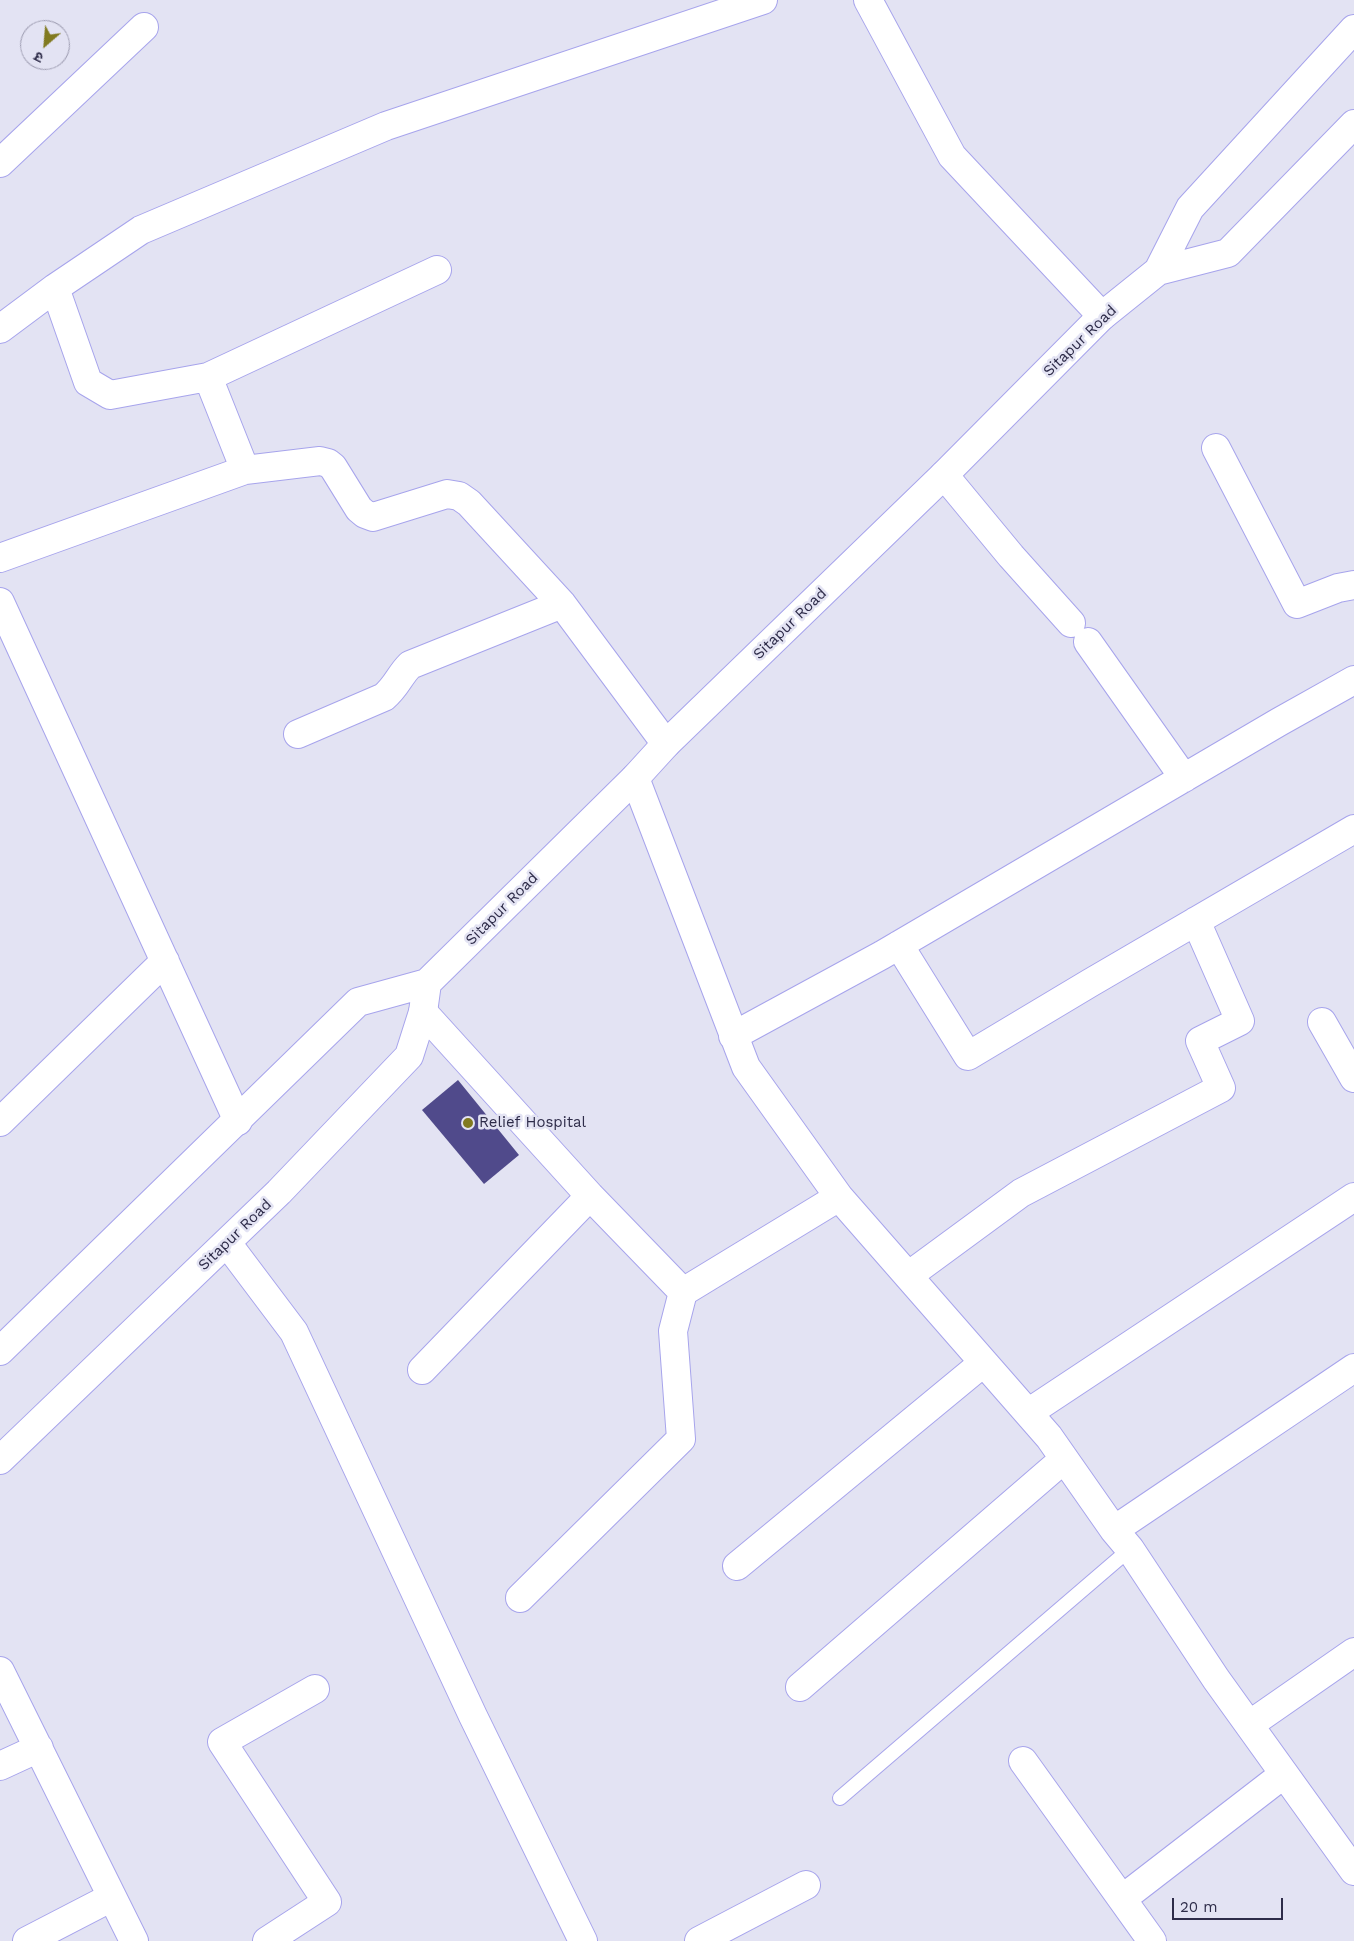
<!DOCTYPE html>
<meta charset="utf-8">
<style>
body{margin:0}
#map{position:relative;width:1354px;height:1941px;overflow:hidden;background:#e3e3f3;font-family:"Work Sans","Noto Sans Devanagari",sans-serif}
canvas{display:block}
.north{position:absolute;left:20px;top:20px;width:50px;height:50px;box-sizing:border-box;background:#e3e3f3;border:1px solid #9b9aaf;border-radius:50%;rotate:207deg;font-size:14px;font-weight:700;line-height:20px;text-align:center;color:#2e2c49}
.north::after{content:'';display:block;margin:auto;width:18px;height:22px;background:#817a20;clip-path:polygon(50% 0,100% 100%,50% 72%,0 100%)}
.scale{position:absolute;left:1172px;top:1898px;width:111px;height:22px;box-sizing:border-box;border:2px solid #2e2c49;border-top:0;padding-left:6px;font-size:15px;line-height:18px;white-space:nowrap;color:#2e2c49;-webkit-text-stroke:4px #e3e3f3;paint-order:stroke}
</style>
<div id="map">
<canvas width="1354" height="1941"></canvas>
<div class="north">उ</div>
<div class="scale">20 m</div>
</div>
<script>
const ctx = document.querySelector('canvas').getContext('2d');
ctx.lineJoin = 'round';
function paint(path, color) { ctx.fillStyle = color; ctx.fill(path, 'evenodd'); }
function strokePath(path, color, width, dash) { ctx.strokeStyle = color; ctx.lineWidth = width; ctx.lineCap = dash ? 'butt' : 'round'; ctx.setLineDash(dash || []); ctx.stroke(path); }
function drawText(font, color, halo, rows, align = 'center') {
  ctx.font = font + ' "Work Sans",sans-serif'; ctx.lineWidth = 5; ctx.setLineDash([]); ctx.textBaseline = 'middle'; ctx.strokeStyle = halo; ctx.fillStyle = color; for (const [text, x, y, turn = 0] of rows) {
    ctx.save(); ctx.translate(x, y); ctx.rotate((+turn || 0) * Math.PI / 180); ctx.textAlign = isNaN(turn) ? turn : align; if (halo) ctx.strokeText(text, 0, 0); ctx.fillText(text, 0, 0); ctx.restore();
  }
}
paint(new Path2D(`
 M458,1080L519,1155L484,1184L422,1110Z`), '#504a8b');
const service = new Path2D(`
 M840,1798L1130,1549`);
const minor = new Path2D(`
 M868,0L952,156L1102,316
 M0,163L144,27
 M55,288L88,382L110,395L208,377L437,270
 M0,329L55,288L141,230L386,126L763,0
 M208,377L245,470
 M1216,448L1297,604L1338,588L1354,585
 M944,475L1011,556L1071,623
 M0,558L245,470L320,461L328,463L333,467L359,509L365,514L373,517L447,494L459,496L469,503L562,604L666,744
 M0,602L238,1121
 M1088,642L1184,778
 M298,734L384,697C397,686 399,676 410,665L562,604
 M635,778L746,1067L839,1197
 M899,945L968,1056L1090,983L1354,829
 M423,1012L590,1196L683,1292L839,1197L1049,1437L1114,1530L1130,1549L1216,1679L1354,1871
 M1322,1022L1354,1078
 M733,1036L882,955L1279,722L1354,680
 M0,1122L165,961
 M227,1243L294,1332L473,1716L583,1941
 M908,1276L1021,1193L1221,1088L1200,1041L1240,1021L1196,921
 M422,1370L590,1196
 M1028,1413L1354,1197
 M1114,1530L1354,1368
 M737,1566L983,1363
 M520,1598L681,1439L673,1331L683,1292
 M0,1671L134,1941
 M800,1687L1064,1459
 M1249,1725L1354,1652
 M1023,1761L1152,1941
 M0,1766L39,1748
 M1122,1899L1284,1774
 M27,1941L112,1897
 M267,1941L327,1902L222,1742L315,1689
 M699,1941L806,1885`);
const primary = new Path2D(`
 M1158,271L1228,253L1354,124
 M0,1351L358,1002L427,983L635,778L666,744L944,475L1102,316L1158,271L1190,208L1354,29
 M0,1460L279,1192L409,1056L423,1012L427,983`);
strokePath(service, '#a7a4ec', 16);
strokePath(minor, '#a7a4ec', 30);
strokePath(primary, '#a7a4ec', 30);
strokePath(service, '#fff', 14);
strokePath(minor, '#fff', 28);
strokePath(primary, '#fff', 28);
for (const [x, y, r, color] of [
 [468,1123,6,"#817a20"]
]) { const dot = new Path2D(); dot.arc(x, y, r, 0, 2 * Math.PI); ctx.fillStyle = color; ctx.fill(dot); strokePath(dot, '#e3e3f3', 2); }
drawText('15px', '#2e2c49', '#e3e3f3', [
 ["Sitapur Road",1080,341,-44],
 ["Sitapur Road",790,624,-44],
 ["Sitapur Road",502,909,-45],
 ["Sitapur Road",235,1235,-44]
]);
drawText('15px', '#2e2c49', '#e3e3f3', [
 ["Relief Hospital",479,1123]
], 'left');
</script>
